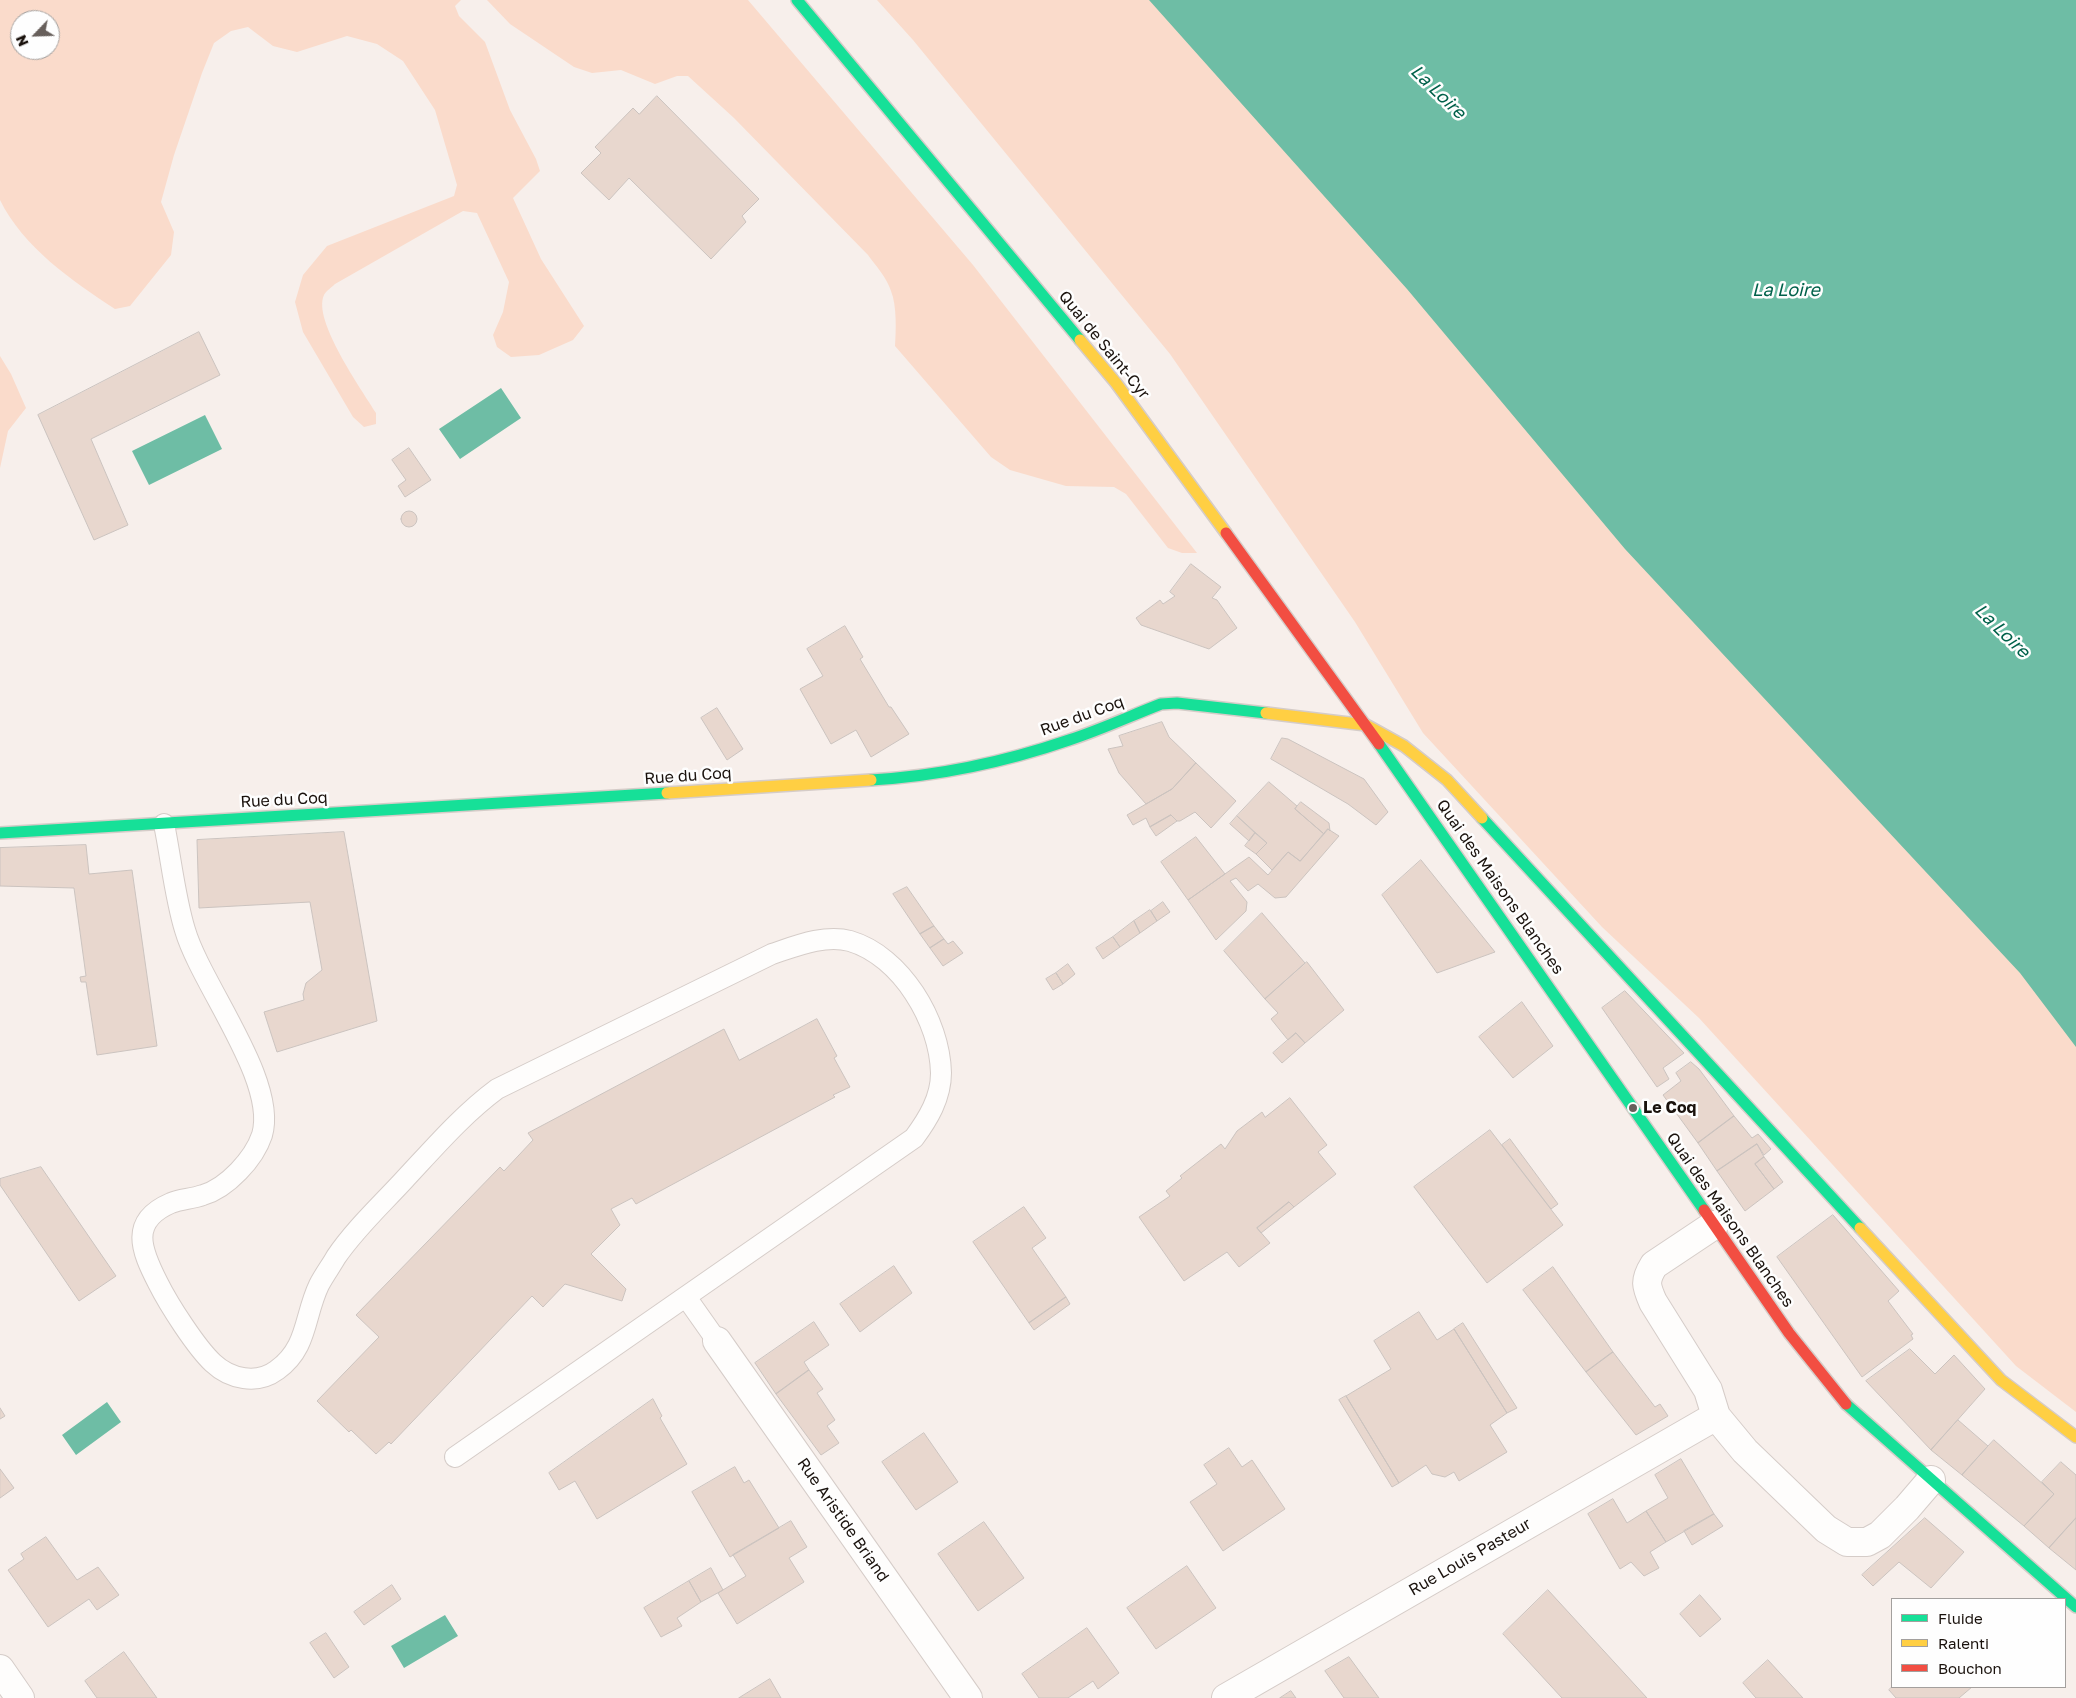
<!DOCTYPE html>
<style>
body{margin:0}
#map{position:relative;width:2076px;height:1698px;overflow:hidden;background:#f7efeb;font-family:"Golos Text",sans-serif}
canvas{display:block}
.legend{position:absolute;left:1891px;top:1598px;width:175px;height:90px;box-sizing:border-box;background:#fefefe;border:1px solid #a3a09e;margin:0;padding:6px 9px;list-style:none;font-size:15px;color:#1a120d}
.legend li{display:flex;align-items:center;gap:10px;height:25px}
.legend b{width:25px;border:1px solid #a3a09e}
.north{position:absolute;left:10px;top:10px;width:50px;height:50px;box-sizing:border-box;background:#fefefe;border:1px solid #a3a09e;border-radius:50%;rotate:246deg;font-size:14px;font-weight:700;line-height:20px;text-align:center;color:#1a120d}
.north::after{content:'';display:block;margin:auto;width:18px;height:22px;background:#675f5b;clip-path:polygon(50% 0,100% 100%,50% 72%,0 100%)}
</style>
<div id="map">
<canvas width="2076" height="1698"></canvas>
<ul class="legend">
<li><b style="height:6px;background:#16e098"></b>Fluide</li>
<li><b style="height:6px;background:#ffcf43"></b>Ralenti</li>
<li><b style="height:6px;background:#f24e42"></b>Bouchon</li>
</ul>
<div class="north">N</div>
</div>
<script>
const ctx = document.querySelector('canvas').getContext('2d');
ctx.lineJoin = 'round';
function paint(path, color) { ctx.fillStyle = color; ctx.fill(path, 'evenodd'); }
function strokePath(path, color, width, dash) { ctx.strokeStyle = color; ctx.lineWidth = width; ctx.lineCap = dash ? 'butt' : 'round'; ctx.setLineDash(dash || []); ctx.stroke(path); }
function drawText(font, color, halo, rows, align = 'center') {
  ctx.font = font + ' "Golos Text",sans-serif'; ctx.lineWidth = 5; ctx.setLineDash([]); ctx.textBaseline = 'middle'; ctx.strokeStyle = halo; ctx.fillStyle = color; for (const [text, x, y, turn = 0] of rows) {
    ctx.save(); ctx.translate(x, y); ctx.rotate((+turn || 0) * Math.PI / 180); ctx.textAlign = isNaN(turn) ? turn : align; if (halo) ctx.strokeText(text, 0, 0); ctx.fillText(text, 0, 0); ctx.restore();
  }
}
paint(new Path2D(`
 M0,0H461L455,6L459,16L485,42L510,110L536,159L540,171L513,198L541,259L584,326L573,340L539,355L511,357L497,347L493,335L503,312L509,282L477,213L463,211L335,284C332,287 326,291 324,295C312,320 362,390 376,413V424L364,427L353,417L303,332L295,302L303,275L327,246L454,196L457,185L435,110L403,61L377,44L347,36L297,52L273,46L248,27L231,31L214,43L202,73L174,155L161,202L174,232L171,255L130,306L115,309C72,281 23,247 0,200ZM20,20H50V50H20Z
 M487,0H748L973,265L1197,553H1182L1168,548L1126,494L1114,487L1066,486L1010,470L991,457L895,346C896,331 897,306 891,291C887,278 876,266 868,255L734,118L688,76H677L655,84L621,70L592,73L574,67L510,24Z
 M877,0H2076V1412L2016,1366L1699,1018L1602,927L1423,733L1355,622L1170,354L913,40Z
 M0,356L11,374L26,408L8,431L0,468Z`), '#fadbcb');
paint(new Path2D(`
 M1149,0H2076V1047L2020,973L1625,549L1407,289Z
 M501,388L521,418L460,459L439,429Z
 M205,415L222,449L149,485L132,451Z
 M107,1402L121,1422L76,1455L62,1435Z
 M445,1615L458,1636L404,1668L391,1646Z`), '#6ebda5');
const building = new Path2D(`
 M657,96L759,199L742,216L746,222L711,259L629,178L609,200L581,173L601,153L595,147L633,108L639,114Z
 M199,332L220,375L91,439L128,525L94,540L38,415Z
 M409,448L431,480L405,497L398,486L406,480L392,460Z
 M401 519a8 8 0 1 1 16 0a8 8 0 1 1-16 0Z
 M1191,564L1221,587L1212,598L1217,600L1237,628L1209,649L1141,625L1136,618L1160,600L1163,604L1175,596L1170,592Z
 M845,626L863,657L860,659L889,707H891L909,734L871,757L856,730L831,744L800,689L823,676L807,649Z
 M717,708L743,749L727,760L701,718Z
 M1162,722L1169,737L1196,763L1172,789L1146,804L1119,773L1108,749L1123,746L1119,736Z
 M1282,738L1288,739L1364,779L1388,812L1376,825L1348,804L1271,759Z
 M1196,763L1236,801L1211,828L1195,812L1180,821H1177L1171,815L1150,827L1146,818L1133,825L1127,815L1172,789Z
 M1269,782L1297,806L1295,809L1324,834L1300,861L1288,852L1272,870L1256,854L1267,843L1237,816Z
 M1301,802L1329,823L1330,831L1328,829L1324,834L1295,809Z
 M1171,815L1177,821L1156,836L1150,827Z
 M1237,816L1255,833L1249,841L1230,824Z
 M1328,829L1339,836L1286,897L1275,898L1258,884L1248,891L1236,878L1230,881L1247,902L1246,911L1216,940L1188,900L1249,857L1268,875L1288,852L1300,861Z
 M344,832L377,1021L277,1052L264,1012L304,1000L303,994L306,983L322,970L310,902L199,908L197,840Z
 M1255,833L1267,843L1256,854L1245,846Z
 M1196,837L1225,874L1188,900L1161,862Z
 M86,845L89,874L132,870L157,1046L97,1055L86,982H81L80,977L86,976L74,888L0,886V848Z
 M1421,860L1495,952L1437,973L1382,895Z
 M907,887L934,926L920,934L893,894Z
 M1163,902L1170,912L1157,921L1151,911Z
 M1150,910L1157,921L1140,933L1134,921Z
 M1262,913L1305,963L1265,999L1224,951Z
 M1134,921L1140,933L1120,947L1113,937Z
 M934,926L944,939L930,948L920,934Z
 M1113,937L1120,947L1103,959L1096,948Z
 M944,939L948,944L953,941L963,953L943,966L930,948Z
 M1307,962L1344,1010L1305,1043L1296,1033L1288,1040L1271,1019L1278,1013L1265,999Z
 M1068,964L1075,974L1063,984L1056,973Z
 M1056,973L1063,984L1053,990L1046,979Z
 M1625,991L1684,1053L1663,1068L1669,1079L1657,1087L1602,1008Z
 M1522,1002L1553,1046L1513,1078L1479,1037Z
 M817,1019L837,1056L834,1058L850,1087L833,1095L835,1097L636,1204L632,1198L611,1209L620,1225L591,1254L626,1289L622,1301L565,1284L543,1307L532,1296L391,1444L389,1442L376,1454L351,1430L349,1432L317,1401L379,1337L356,1315L500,1167L504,1171L533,1140L528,1133L724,1029L739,1060Z
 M1296,1033L1305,1043L1282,1063L1273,1053Z
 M1691,1062L1699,1069L1734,1116L1698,1143L1663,1095L1681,1081L1676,1073Z
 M1290,1098L1327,1145L1318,1152L1336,1174L1294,1207L1289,1202L1257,1228L1270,1243L1239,1267L1227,1252L1184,1281L1139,1217L1170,1196L1166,1191L1182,1178L1180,1176L1221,1144L1225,1149L1237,1131L1262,1112L1265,1117Z
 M1734,1116L1752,1138L1758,1134L1771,1149L1764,1155L1757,1144L1717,1171L1698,1143Z
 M1490,1130L1563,1225L1487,1283L1414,1187Z
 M1510,1139L1558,1204L1551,1209L1502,1145Z
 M1757,1144L1764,1157L1755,1164L1774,1189L1745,1211L1717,1171Z
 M1764,1157L1783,1182L1774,1189L1755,1164Z
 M41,1167L116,1276L79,1301L0,1185V1179Z
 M1289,1202L1294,1207L1261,1233L1257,1228Z
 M1024,1207L1046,1238L1032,1248L1066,1297L1029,1323L973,1242Z
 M1833,1215L1899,1291L1888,1301L1913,1334L1911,1335L1913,1339L1862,1377L1777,1257Z
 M894,1266L912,1293L860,1332L840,1304Z
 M1553,1267L1613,1352L1586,1372L1523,1290Z
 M1066,1297L1070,1304L1034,1330L1029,1323Z
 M1419,1312L1437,1340L1454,1329L1507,1413L1490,1425L1507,1452L1459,1481L1454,1472L1445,1477L1432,1474L1426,1465L1399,1483L1346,1396L1391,1369L1374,1341Z
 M814,1322L829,1345L804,1362L809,1370L776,1394L755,1363Z
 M1463,1323L1517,1408L1507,1413L1454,1329Z
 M1910,1349L1935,1374L1954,1355L1985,1389L1931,1450L1866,1381Z
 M1613,1352L1655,1407L1660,1404L1668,1416L1636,1435L1586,1372Z
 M809,1370L823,1389L817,1393L835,1420L827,1426L839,1443L821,1455L776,1394Z
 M1346,1396L1399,1483L1392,1487L1339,1400Z
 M653,1399L662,1416L660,1418L687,1464L597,1519L575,1481L559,1490L549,1473Z
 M0,1408L5,1416L0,1419Z
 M1958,1420L1988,1446L1962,1475L1931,1450Z
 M924,1433L958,1482L916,1510L882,1462Z
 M1994,1440L2054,1494L2024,1526L1962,1475Z
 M1229,1448L1242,1467L1252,1460L1285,1509L1223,1551L1190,1502L1217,1484L1204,1465Z
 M1681,1459L1714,1514L1666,1542L1646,1511L1668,1498L1655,1475Z
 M2061,1462L2076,1475V1518L2049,1548L2024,1526L2054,1494L2042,1482Z
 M735,1467L744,1483L749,1480L779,1528L730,1557L692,1492Z
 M0,1469L14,1488L0,1498Z
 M1613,1499L1627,1523L1646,1511L1666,1542L1650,1552L1659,1568L1644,1576L1631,1562L1620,1569L1588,1514Z
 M1714,1514L1723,1526L1692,1545L1684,1531Z
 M1925,1518L1964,1552L1931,1588L1899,1562L1873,1586L1862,1575Z
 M2076,1518V1570L2049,1548Z
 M791,1521L807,1547L789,1558L804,1582L737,1624L718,1593L746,1576L733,1555Z
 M984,1522L1024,1578L978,1611L938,1554Z
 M46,1537L77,1580L98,1567L119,1595L97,1610L89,1599L48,1627L8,1570L24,1559L21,1554Z
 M1187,1566L1216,1608L1156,1649L1127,1608Z
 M711,1568L723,1590L701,1602L689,1581Z
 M689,1581L701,1602L677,1618L682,1626L661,1637L644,1608Z
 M392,1585L401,1599L364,1625L354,1612Z
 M1548,1590L1647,1698H1562L1503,1634Z
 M1700,1595L1721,1619L1700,1637L1680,1614Z
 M1087,1628L1119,1673L1098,1689L1093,1681L1068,1698H1039L1022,1674Z
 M326,1633L349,1667L334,1678L310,1643Z
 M124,1652L157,1698H97L85,1681Z
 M1349,1657L1379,1698H1344L1325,1671Z
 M1768,1660L1803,1698H1756L1743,1683Z
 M770,1679L781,1698H739Z
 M1892,1687H1972L1959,1698H1896L1889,1690Z
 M1291,1691L1296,1698H1280Z`);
paint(building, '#e8d7ce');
strokePath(building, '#cbc3bf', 1);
const lane = new Path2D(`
 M164,824C171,858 175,898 185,930C201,985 278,1081 262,1135C254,1159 227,1188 203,1195C192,1199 181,1199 171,1203C129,1221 141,1250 158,1283C169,1305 196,1347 213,1363C230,1379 257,1385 277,1370C308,1348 304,1316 319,1285C324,1275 331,1266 336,1257C355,1229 381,1205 404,1180C434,1148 462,1115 497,1089L772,954C796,946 825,934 850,941C901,956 940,1021 941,1073C941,1098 928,1119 914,1138L455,1457
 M686,1297L717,1341`);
const street = new Path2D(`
 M1714,1225L1654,1265C1644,1281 1646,1286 1653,1302L1708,1390L1716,1416L1745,1451L1826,1529L1847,1542H1867L1880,1535L1907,1508L1931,1480
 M717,1341L968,1698
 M0,1669L20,1698
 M1226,1698L1716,1416`);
const fast = new Path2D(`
 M797,0L1080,340
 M1379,744L1704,1210
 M871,780C938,776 1005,762 1069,740C1100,730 1130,716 1161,704L1177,703L1266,713
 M1482,818L1860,1228
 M0,833L667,793
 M1846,1404L2076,1607`);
const slow = new Path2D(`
 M1080,340L1116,383L1226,533
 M1266,713L1366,725L1404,746L1447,780L1482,818
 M667,793L871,780
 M1860,1228L2001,1380L2076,1437`);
const jam = new Path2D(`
 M1226,533L1379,744
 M1704,1210L1789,1333L1846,1404`);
strokePath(lane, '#d5ccc8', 22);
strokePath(street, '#d5ccc8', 30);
strokePath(fast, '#d5ccc8', 14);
strokePath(slow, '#d5ccc8', 14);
strokePath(jam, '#d5ccc8', 14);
strokePath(lane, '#fefdfc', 20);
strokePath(street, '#fefdfc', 28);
strokePath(fast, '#16e098', 11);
strokePath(slow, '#ffcf43', 11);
strokePath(jam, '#f24e42', 11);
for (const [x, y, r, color] of [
 [1633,1108,5,"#675f5b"]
]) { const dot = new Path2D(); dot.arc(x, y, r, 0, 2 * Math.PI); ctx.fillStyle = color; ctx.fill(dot); strokePath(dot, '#fefefe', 2); }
drawText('16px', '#1a120d', '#fefefe', [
 ["Quai de Saint-Cyr",1104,345,51],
 ["Rue du Coq",1082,716,-20],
 ["Rue du Coq",688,776,-4],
 ["Rue du Coq",284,800,-3],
 ["Quai des Maisons Blanches",1500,887,55],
 ["Quai des Maisons Blanches",1730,1220,55],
 ["Rue Aristide Briand",843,1520,55],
 ["Rue Louis Pasteur",1470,1557,-30]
]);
drawText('bold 16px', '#1a120d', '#fefefe', [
 ["Le Coq",1643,1108]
], 'left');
drawText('italic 18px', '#00614a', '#fefefe', [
 ["La Loire",1438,92,44],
 ["La Loire",1786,290],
 ["La Loire",2002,631,44]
]);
</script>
